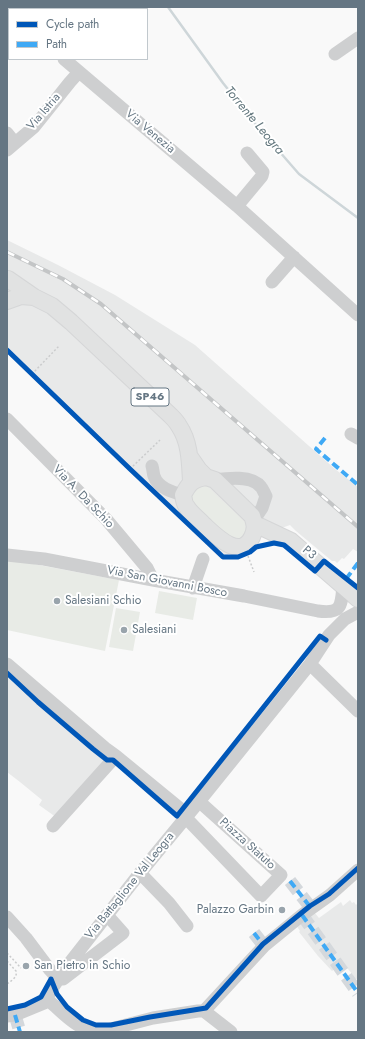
<!DOCTYPE html>
<style>
body{margin:0}
#map{position:relative;width:365px;height:1039px;overflow:hidden;background:#f9f9f9;font-family:Jost,sans-serif}
canvas{display:block}
.frame{position:absolute;inset:0;border:8px solid #657683;pointer-events:none}
.legend{position:absolute;left:8px;top:8px;width:140px;height:52px;box-sizing:border-box;background:#fff;border:1px solid #c1c8cd;margin:0;padding:5px 7px;list-style:none;font-size:12px;color:#657683}
.legend li{display:flex;align-items:center;gap:8px;height:20px}
.legend b{width:20px;border:1px solid #c1c8cd}
</style>
<div id="map">
<canvas width="365" height="1039"></canvas>
<div class="frame"></div>
<ul class="legend">
<li><b style="height:5px;background:#0057b8"></b>Cycle path</li>
<li><b style="height:5px;background:#3fa9f5"></b>Path</li>
</ul>
</div>
<script>
const ctx = document.querySelector('canvas').getContext('2d');
ctx.lineJoin = 'round';
function paint(path, color) { ctx.fillStyle = color; ctx.fill(path, 'evenodd'); }
function strokePath(path, color, width, dash) { ctx.strokeStyle = color; ctx.lineWidth = width; ctx.lineCap = dash ? 'butt' : 'round'; ctx.setLineDash(dash || []); ctx.stroke(path); }
function drawText(font, color, halo, rows, align = 'center') {
  ctx.font = font + ' Jost,sans-serif'; ctx.lineWidth = 4; ctx.setLineDash([]); ctx.textBaseline = 'middle'; ctx.strokeStyle = halo; ctx.fillStyle = color; for (const [text, x, y, turn = 0] of rows) {
    ctx.save(); ctx.translate(x, y); ctx.rotate((+turn || 0) * Math.PI / 180); ctx.textAlign = isNaN(turn) ? turn : align; if (halo) ctx.strokeText(text, 0, 0); ctx.fillText(text, 0, 0); ctx.restore();
  }
}
paint(new Path2D(`
 M7,240L58,265L115,295L195,345L335,469L358,487V552L353,549L344,559L342,558L337,563L335,561H332L296,531L290,525L239,543L226,557L71,413L7,351Z
 M7,670L111,762L60,820L39,805L42,800L20,782L7,772Z
 M350,900L352,903L354,902L356,905L358,903V978L353,981L350,977L353,975L343,963L332,971L318,956L299,932L300,931L296,925L314,912L319,918L341,902L343,906Z`), '#e8e9e9');
paint(new Path2D(`
 M201,484L207,486L244,521C247,528 246,533 240,538L231,539L192,504L189,495Z
 M7,559L119,580L105,651L7,630Z
 M159,591L197,598L193,620L155,613Z
 M116,608L140,612L133,651L109,647Z`), '#e8ebe6');
strokePath(new Path2D(`
 M168,7L223,83L258,127L299,174L358,218`), '#ced6d9', 2.5);
strokePath(new Path2D(`
 M290,881L311,908
 M302,915L358,993
 M254,933L264,946
 M15,1015L20,1032`), '#d4d8dc', 13, [13, 6]);
const major = new Path2D(`
 M8,279L34,297L52,306L71,322L171,416C174,419 177,422 179,426C190,442 190,463 191,482
 M7,301L21,296L34,297
 M190,457L199,470L206,477L215,480L252,516C255,523 256,529 252,537C240,561 216,536 204,525C199,519 191,514 187,507C184,504 184,499 183,495C189,483 193,479 206,477
 M255,524L291,541L358,599`);
strokePath(major, '#d5d6d7', 18);
strokePath(new Path2D(`
 M32,374L59,346
 M130,469L160,440
 M248,556L254,572
 M7,953L21,968
 M7,961L16,971C18,977 11,981 7,984`), '#cbcccd', 1.5, [2, 2]);
strokePath(new Path2D(`
 M7,12L9,14
 M335,54L358,38
 M64,59L237,206L358,315
 M7,133L15,143
 M7,150L34,127L70,82L79,72
 M237,206L262,176L263,172L247,153
 M272,282L294,257
 M7,419L106,519L147,568L153,580
 M351,434L358,438
 M152,466C153,469 153,473 154,476C158,488 172,492 183,495
 M215,480C228,478 252,475 261,487C263,489 264,493 266,496L262,508L254,520
 M7,555L44,559L153,580L244,596L318,611C342,614 341,606 343,586
 M193,588L203,559
 M7,664L105,748L116,756L188,815
 M310,664L358,711
 M188,815V820L261,896L281,875L202,804L201,799
 M53,826L116,756
 M140,873L169,903L187,926
 M7,917L26,938L50,970L58,979H63L110,943L123,933L107,915
 M49,1001L48,996L51,990L68,965L140,873L201,799L310,664L329,635L345,619L358,612
 M49,1001C59,1009 72,1024 84,1028C90,1030 97,1031 103,1031L153,1018L198,1011H204L231,1032
 M204,1011L264,946L302,915L330,895L358,870
 M7,1016L15,1015L49,1001`), '#cecfd0', 13);
strokePath(major, '#e1e2e2', 16);
const rail = new Path2D(`
 M7,252L63,279L101,304L358,527`);
strokePath(rail, '#c3c5c6', 4);
strokePath(rail, '#fff', 2.5, [8]);
strokePath(new Path2D(`
 M325,438L316,449L358,485
 M346,579L358,563
 M290,881L311,908
 M302,915L358,993
 M254,933L264,946
 M15,1015L20,1032`), '#3fa9f5', 4, [8, 4]);
strokePath(new Path2D(`
 M7,350L130,469L223,557H238L250,552L256,547L274,543L284,545L315,571L324,561L358,588
 M7,673L38,702L93,749L107,760H113L177,816L320,636L326,640
 M7,1009L25,1005L41,997L51,979L57,994L67,1007L83,1020L96,1025H111L150,1017L206,1008L263,944L310,906L329,894L358,868`), '#0057b8', 5);
for (const [x, y, r, color] of [
 [57,601,4,"#99a4ac"],
 [124,630,4,"#99a4ac"],
 [282,910,4,"#99a4ac"],
 [26,966,4,"#99a4ac"]
]) { const dot = new Path2D(); dot.arc(x, y, r, 0, 2 * Math.PI); ctx.fillStyle = color; ctx.fill(dot); strokePath(dot, '#fff', 1.5); }
for (const [x, y, w] of [
 [150,397,38]
]) { const box = new Path2D(); box.roundRect(x - w / 2, y - 9, w, 18, 3); ctx.fillStyle = '#fff'; ctx.fill(box); strokePath(box, '#657683', 1); }
drawText('bold 11px', '#657683', null, [
 ["SP46",150,397]
]);
drawText('12px', '#657683', '#fff', [
 ["Via Istria",44,112,-49],
 ["Via Venezia",150,132,40],
 ["Via A. Da Schio",83,497,46],
 ["P3",309,553,40],
 ["Via San Giovanni Bosco",167,582,11],
 ["Piazza Statuto",247,844,42],
 ["Via Battaglione Val Leogra",130,886,-51]
]);
drawText('12px', '#657683', '#fff', [
 ["Salesiani Schio",65,601],
 ["Salesiani",132,630],
 ["Palazzo Garbin",274,910,"right"],
 ["San Pietro in Schio",34,966]
], 'left');
drawText('italic 13px', '#60757c', '#fff', [
 ["Torrente Leogra",254,121,50]
]);
</script>
